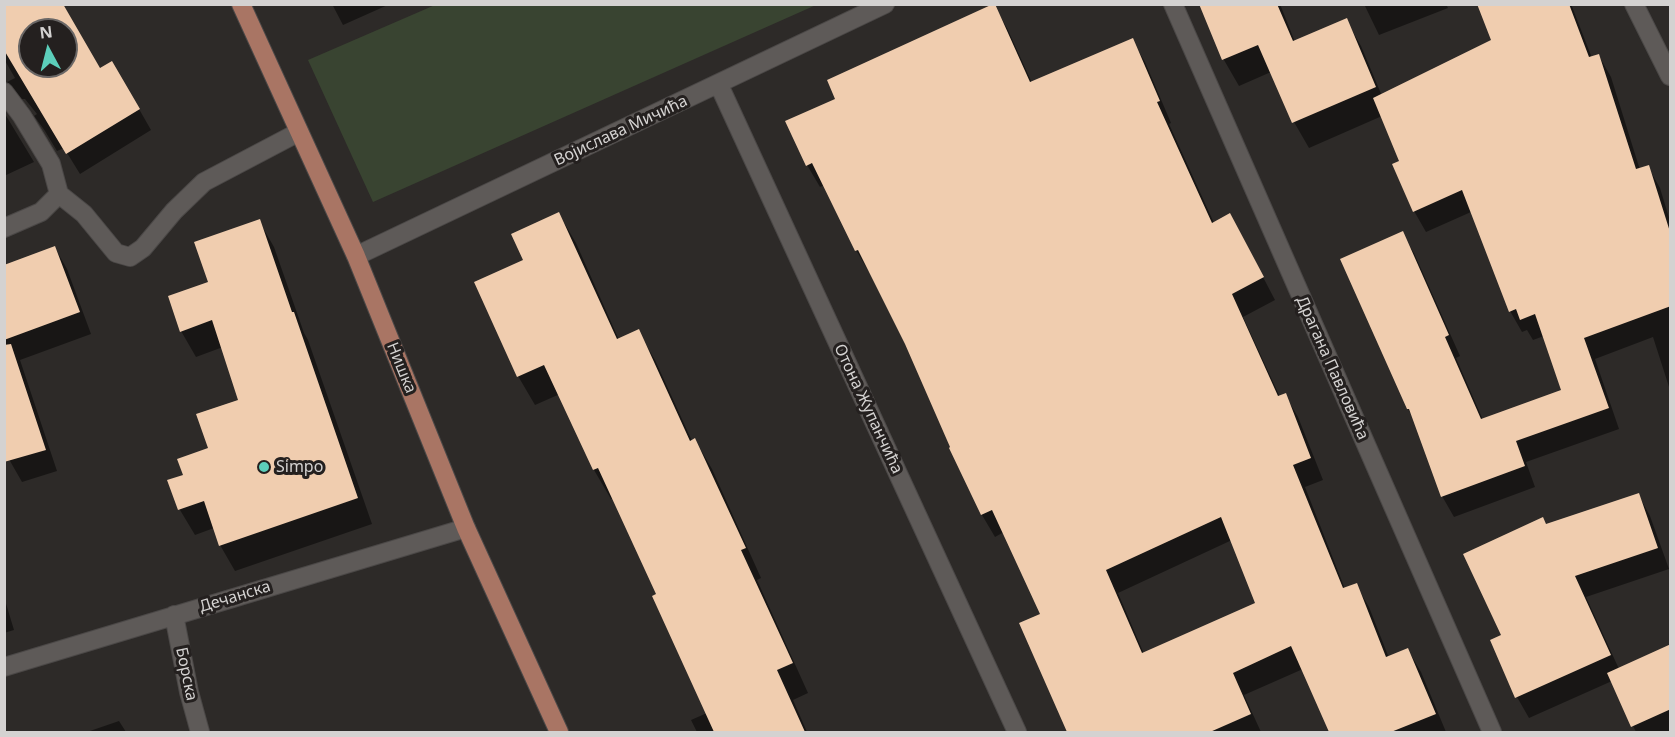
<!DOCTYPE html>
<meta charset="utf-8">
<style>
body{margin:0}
#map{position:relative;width:1675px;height:737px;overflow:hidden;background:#2d2a28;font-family:"Noto Sans",sans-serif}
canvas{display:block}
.frame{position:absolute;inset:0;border:6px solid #d4d2d1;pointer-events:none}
.north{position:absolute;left:18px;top:18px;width:60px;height:60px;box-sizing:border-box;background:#24201f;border:2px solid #6a6766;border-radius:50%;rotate:353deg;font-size:16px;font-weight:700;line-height:24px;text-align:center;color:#d4d2d1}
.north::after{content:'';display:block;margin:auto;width:21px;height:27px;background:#5cceba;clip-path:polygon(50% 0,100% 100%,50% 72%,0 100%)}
</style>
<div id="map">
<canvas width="1675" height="737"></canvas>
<div class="frame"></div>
<div class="north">N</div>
</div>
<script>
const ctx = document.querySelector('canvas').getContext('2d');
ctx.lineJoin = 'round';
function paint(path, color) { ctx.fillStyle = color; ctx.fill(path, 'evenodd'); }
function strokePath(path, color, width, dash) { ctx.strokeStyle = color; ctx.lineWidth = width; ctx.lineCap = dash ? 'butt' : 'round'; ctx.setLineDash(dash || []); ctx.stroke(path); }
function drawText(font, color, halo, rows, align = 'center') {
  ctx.font = font + ' "Noto Sans",sans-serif'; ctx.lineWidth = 6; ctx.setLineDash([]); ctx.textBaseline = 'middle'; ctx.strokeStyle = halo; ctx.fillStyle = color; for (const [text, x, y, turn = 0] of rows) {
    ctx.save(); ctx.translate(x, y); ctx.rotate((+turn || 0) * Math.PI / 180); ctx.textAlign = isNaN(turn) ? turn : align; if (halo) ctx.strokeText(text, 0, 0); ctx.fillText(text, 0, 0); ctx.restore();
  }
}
paint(new Path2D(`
 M435,5V4L816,5L373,202L308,60Z`), '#394431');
paint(new Path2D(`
 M4,4H61L99,70L139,109L151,130L80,174L64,148L57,151L45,131L27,106L19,102L7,82L15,78L4,59ZM30,30H66V66H30ZM21,99H25L37,114L34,116Z
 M332,4H390L343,25Z
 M1206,4H1280L1295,42L1346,20L1361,46L1382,96L1493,41L1513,4H1571L1592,58L1599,56L1611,77L1640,170L1648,167L1660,188L1670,221V390L1653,337L1595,359L1619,429L1526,462L1535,487L1454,517L1442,496L1414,419L1408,409L1402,233L1414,253L1460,356L1456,358L1483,420L1563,391L1544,336L1533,340L1527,330L1522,332L1510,311L1471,212L1426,232L1414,211L1401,162L1382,116L1309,148L1294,122L1271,72L1239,86L1224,60L1201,6Z
 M1364,4H1446L1448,8L1379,35Z
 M994,6L1007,28L1032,83L1132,40L1145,62L1171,123L1169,124L1214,223L1242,237L1275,300L1243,317L1280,397L1285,395L1298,417L1323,480L1305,487L1345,589L1356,585L1369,607L1389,658L1408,650L1421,672L1446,732H1330L1303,669L1244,695L1261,732H1068L1059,713L1042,614L1004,532L995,537L982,515L951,449L907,343L870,271L869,272L856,250L825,185L820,187L807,165L837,99ZM1232,540L1257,603L1144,654L1118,593Z
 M4,106L6,109L5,114L34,162L4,176Z
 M559,214L576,243L619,340L638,331L655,360L692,441L695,440L712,469L761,578L757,580L808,693L793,700L807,732H697L691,720L707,713L658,595L614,498L611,499L594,470L560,394L535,405L518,376L525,261Z
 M259,221L274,247L304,333L308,340L372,524L235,571L220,545L214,528L195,535L180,510L169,481L185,476L210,449L240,401L223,347L196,357L181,331L209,282Z
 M55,248L67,269L91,334L20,360L57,471L22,482L10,461L4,445V267Z
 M1638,494L1650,516L1669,569L1586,597L1619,669L1670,646V732H1636L1612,681L1529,718L1517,697L1492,641L1503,636L1546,525Z
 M4,597L14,630L4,633Z
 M119,721L126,732H87Z`), '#0007');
paint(new Path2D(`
 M4,4H63L100,68L112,61L140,109L66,154L4,50ZM30,30H66V66H30Z
 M993,4H995L1030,82L1133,38L1160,101L1157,102L1212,223L1230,213L1264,277L1232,294L1278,396L1286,393L1311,458L1293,465L1343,588L1357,583L1386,657L1408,648L1436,714L1391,732H1329L1291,646L1233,673L1251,714L1210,732H1067L1019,623L1040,614L992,510L981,515L949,448L950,447L905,344L858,250L855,251L812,163L806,166L785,121L835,99L827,80ZM1221,517L1255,603L1142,653L1106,570Z
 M1199,4H1277L1293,41L1347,18L1376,87L1292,123L1258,45L1222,60Z
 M1477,4H1569L1589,57L1599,54L1636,169L1649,165L1671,235V306L1584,338L1609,408L1516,441L1525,466L1441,497L1409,409H1407L1340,259L1403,231L1449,335L1445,337L1481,419L1561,390L1535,314L1520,320L1516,309L1509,312L1462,190L1413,212L1392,164L1399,161L1373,98L1491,40Z
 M559,212L617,339L639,329L690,441L695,438L746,548L741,550L793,663L777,670L805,732H714L652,596L656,594L598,468L593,470L544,365L517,377L474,282L523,260L511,234Z
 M260,219L292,312H294L358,498L219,546L204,501L178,510L167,480L183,475L177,459L208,448L196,414L238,400L212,320L180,332L168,296L208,282L194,242Z
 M55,246L80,312L4,340V265Z
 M11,344L46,450L4,462V345Z
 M1639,493L1658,548L1575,576L1611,655L1515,698L1490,640L1501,635L1463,554L1543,517L1546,524Z
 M1671,644V709L1631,727L1607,673Z`), '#f0cdaf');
const minor = new Path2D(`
 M1173,4L1492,732
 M1634,4L1670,76
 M719,85L1017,732
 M4,92L22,116L51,164L59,194L41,212L4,228
 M59,194L84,214L116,253L130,257L143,248L174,211L204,182L299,132
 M356,256L885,4
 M174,615L189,692L200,732
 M4,667L466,528`);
const major = new Path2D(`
 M241,4L356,256L466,528L559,732`);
strokePath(minor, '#4b4847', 20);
strokePath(major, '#4b4847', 20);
strokePath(minor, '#5e5a58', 18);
strokePath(major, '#a97564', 18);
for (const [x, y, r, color] of [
 [264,467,6,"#5cceba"]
]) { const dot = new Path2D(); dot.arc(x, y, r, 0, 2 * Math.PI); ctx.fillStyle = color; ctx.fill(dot); strokePath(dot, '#24201f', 2); }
drawText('16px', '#d4d2d1', '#24201f', [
 ["Војислава Мичића",621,131,-25],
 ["Нишка",401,368,68],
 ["Драгана Павловића",1332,368,66],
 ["Отона Жупанчића",868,409,65],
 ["Дечанска",235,597,-17],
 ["Борска",186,674,78]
]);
drawText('16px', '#d4d2d1', '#24201f', [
 ["Simpo",276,467]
], 'left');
</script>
